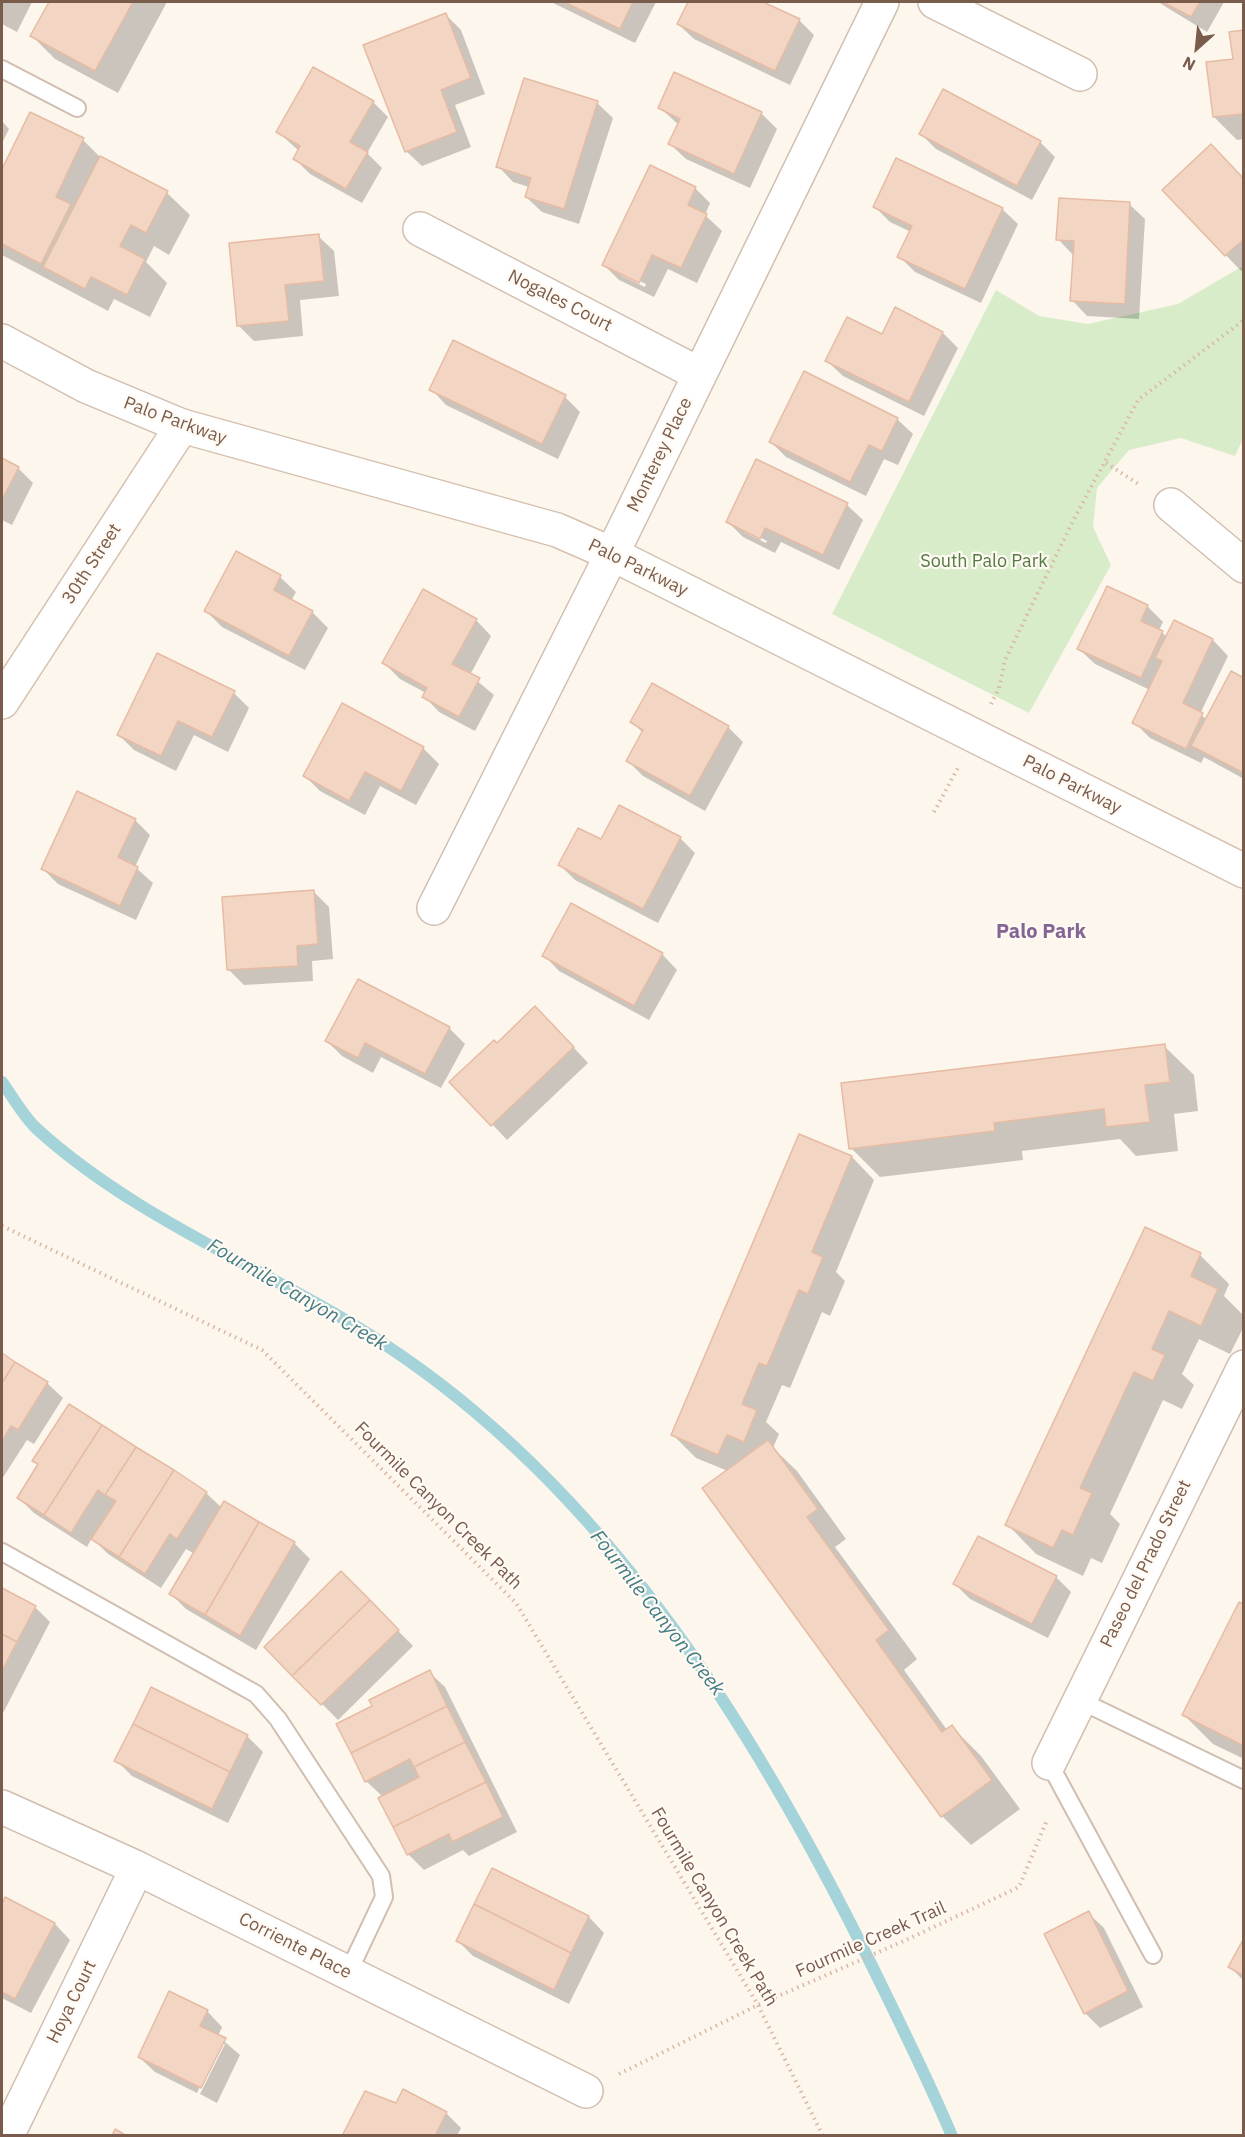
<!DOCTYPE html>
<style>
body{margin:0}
#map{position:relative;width:1245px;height:2137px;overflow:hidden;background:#fdf6ec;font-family:"IBM Plex Sans",sans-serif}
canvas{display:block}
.frame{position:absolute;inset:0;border:3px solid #7a5c4d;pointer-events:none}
.north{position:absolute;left:1167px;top:18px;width:60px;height:60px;-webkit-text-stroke:4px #fffaf3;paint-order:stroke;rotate:207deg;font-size:16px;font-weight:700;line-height:24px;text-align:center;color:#7a5c4d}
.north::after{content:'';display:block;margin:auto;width:21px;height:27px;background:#7a5c4d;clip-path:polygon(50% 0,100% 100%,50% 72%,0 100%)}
</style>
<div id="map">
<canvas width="1245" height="2137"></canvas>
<div class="frame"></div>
<div class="north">N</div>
</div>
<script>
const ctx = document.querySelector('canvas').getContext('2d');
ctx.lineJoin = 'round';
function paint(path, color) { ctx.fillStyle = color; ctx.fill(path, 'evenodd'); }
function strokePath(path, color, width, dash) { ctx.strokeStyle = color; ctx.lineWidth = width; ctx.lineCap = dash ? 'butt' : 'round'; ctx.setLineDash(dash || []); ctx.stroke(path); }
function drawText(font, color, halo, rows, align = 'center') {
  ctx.font = font + ' "IBM Plex Sans",sans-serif'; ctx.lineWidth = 4.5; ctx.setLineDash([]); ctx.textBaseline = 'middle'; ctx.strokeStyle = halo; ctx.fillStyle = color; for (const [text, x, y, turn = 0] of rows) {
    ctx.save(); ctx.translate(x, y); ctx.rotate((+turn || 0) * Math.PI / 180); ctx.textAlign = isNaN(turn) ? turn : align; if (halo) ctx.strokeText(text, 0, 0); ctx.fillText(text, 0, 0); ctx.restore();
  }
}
paint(new Path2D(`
 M1243,266V439L1235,456L1181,438L1129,450L1097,488L1093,527L1111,565L1029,713L832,614L996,290L1039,316L1088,324L1178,304Z`), '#d8ecc9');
paint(new Path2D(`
 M2,2H32L17,32L2,24Z
 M51,2H167L118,93L55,59L32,36Z
 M551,2H656L635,43Z
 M689,2H760L799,20L814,35L790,85L694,39L678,24Z
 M1158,2H1224L1207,32Z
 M445,14L461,30L485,94L455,105L471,147L422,166L406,151Z
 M1244,32V139L1237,140L1214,117Z
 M675,74L762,114L777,129L750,188L686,159L670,144L679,125L660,108Z
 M373,102L388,117L367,153L382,168L362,203L310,174L295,159L299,151L278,132Z
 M597,103L613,118L579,224L542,212L526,197L529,187L513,182L498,166Z
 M31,114L83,140L102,159L167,193L190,215L169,255L154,246L146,262L167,283L150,317L114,299L108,311L2,255V173Z
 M2,121L9,129L2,143Z
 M921,134L1040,142L1055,157L1032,200L936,149Z
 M1244,180V268L1241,271L1164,190Z
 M695,188L710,203L705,215L722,231L697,283L668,269L654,297L619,280L604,265ZM620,272L646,284L645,287L620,275Z
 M1129,204L1145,219L1139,319L1087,316L1072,300L1073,255L1058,239Z
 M875,207L1002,209L1018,224L981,303L915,272L899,256L911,232L890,222Z
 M318,236L334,251L339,296L300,300L303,336L254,341L239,326Z
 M943,333L958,348L924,416L843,376L827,361L882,336Z
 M431,389L565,397L580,412L558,459L446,405Z
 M897,419L913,434L898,465L884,459L866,496L786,457L771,442Z
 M2,460L18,468L33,483L12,525L2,520Z
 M756,461L847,505L863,520L839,570L781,542L775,553L743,537L728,522ZM744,529L767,541L766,543L744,532Z
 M236,553L280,577L296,592L291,601L312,612L328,628L305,670L222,627L206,611Z
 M1147,606L1163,622L1159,630L1167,637L1174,622L1213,640L1228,656L1200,714L1207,720L1244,680V779L1204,757L1201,763L1150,738L1134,722L1150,690L1095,664L1079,649Z
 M476,620L491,636L470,675L494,695L475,731L439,712L424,696L426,693L400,679L384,663Z
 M234,693L249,708L228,752L194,735L176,771L134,750L119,735Z
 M632,722L728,727L743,742L705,811L643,776L628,761L643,733Z
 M423,748L439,764L416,805L380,786L365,815L320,791L305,776Z
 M135,820L150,835L135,867L153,883L136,920L58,884L43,869Z
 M680,838L695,853L658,923L575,880L560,865L601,841Z
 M314,892L329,907L333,959L312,961L313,981L244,985L229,970Z
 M662,954L677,970L649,1020L559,971L544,955Z
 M551,1023L588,1063L507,1140L492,1124Z
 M449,1028L465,1044L441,1088L381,1057L373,1073L342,1056L327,1041Z
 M1164,1046L1194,1075L1198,1111L1174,1114L1178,1151L1136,1156L1120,1139L1022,1151L1023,1160L880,1177L851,1148Z
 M800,1136L852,1157L874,1180L836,1272L845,1281L830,1316L822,1312L790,1388L782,1385L766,1422L779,1434L773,1448L797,1471L846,1539L835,1547L917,1659L904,1670L947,1730L952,1727L981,1756L1020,1809L971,1845L942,1816L728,1471L696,1458L673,1435Z
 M1200,1255L1229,1284L1224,1296L1244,1316V1326L1230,1354L1199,1339L1182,1374L1194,1385L1182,1409L1163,1400L1110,1514L1120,1524L1102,1563L1091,1558L1083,1576L1036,1554L1007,1524Z
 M2,1354L47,1383L63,1398L34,1444L27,1440L2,1479Z
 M34,1461L206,1493L222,1508L225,1503L294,1543L310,1559L256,1650L186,1609L171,1594L195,1554L186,1549L161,1588L108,1554L92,1538L87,1547L34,1513L19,1498L39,1466Z
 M341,1573L413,1646L338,1720L266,1647Z
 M1056,1577L1071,1592L1048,1638L970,1599L955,1584Z
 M2,1589L35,1607L50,1622L2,1715Z
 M1244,1606V1759L1213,1744L1184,1715Z
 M429,1672L445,1687L517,1832L469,1856L463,1850L424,1870L408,1854L383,1797L366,1781L374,1707Z
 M247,1736L263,1752L228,1823L132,1776L116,1760Z
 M492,1870L589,1917L604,1933L569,2004L473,1956L458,1941Z
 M6,1899L55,1924L70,1940L31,2013L2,1998V1907Z
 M1088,1913L1104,1928L1143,2007L1100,2028L1085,2013Z
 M1244,1941V1981L1230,1967Z
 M207,2011L222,2027L218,2036L240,2055L217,2103L200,2094L225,2044H221L197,2093L155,2072L139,2057Z
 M446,2113L461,2128L457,2136H344Z`), '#0003');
strokePath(new Path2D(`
 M2,1082C13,1097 23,1116 37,1129C138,1221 271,1270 384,1344C610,1492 757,1733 874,1970C901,2025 928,2079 952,2136`), '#a5d3da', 12);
const building = new Path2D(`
 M49,2H133L95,71L30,36Z
 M564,2H633L620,29Z
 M688,2H763L800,19L775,71L677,24Z
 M1163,2H1200L1191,17Z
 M446,13L471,78L441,90L457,132L405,152L363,45Z
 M1244,30V114L1213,117L1206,62L1233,59L1229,32Z
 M313,67L374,101L350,142L368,152L346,189L293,159L300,146L276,132Z
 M674,72L762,112L734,174L668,144L680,119L658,108Z
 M524,78L598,101L564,209L525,197L531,178L496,167Z
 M943,89L1041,141L1017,186L919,134Z
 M30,112L84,138L56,197L71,204L41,264L2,244V169Z
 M1211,144L1244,179V239L1225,256L1162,190Z
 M100,156L168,191L146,233L131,225L120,246L145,259L127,295L91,277L85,289L43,267Z
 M896,158L1003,208L965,289L897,257L912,226L873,207Z
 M650,165L696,187L688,205L707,214L681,268L652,255L639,283L602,265Z
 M1059,198L1130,202L1125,304L1070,301L1074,241L1056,240Z
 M319,234L324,281L285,285L289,321L237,326L229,243Z
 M895,307L943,332L909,402L825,361L847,317L882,334Z
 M453,340L566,395L542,444L429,390Z
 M804,371L898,418L882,451L869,445L850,482L769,442Z
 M2,458L19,467L2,500Z
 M756,459L848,503L823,555L765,528L760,539L726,522Z
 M236,551L281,575L274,590L313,611L289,656L204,611Z
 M1107,586L1148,605L1141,621L1163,631L1141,678L1077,649Z
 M423,589L477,619L452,664L480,678L459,717L422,697L427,688L382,663Z
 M1174,620L1213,639L1183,703L1203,713L1186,749L1132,723L1162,661L1155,658Z
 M157,653L235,691L212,737L178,721L161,756L117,735Z
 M1231,671L1244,678V773L1191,746Z
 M652,683L729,726L690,796L626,761L643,730L630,722Z
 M342,703L424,747L401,791L365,772L349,801L303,776Z
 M77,791L136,819L118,857L138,867L120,906L41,869Z
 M619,805L681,837L643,909L558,865L578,828L601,839Z
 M314,890L318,944L297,946L298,966L227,970L222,897Z
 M571,903L663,953L634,1006L542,956Z
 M358,979L450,1027L425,1074L365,1043L358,1058L325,1041Z
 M535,1006L574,1047L491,1126L449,1082L494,1040L497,1043Z
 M1165,1044L1170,1082L1145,1085L1150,1122L1106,1127L1104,1109L994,1123L995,1131L849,1149L841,1083Z
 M799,1134L852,1156L812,1252L823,1257L808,1294L799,1290L767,1366L759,1363L742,1404L757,1410L744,1442L727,1435L718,1455L671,1435Z
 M1145,1227L1201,1253L1191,1276L1218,1289L1201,1326L1169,1311L1152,1349L1165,1355L1153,1381L1134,1372L1080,1488L1092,1493L1073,1535L1062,1530L1053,1548L1005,1525Z
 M2,1353L15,1362L2,1383Z
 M15,1362L48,1382L18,1430L11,1426L2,1441V1383Z
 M69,1404L102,1425L44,1515L17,1498L38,1464L32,1461Z
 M102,1425L136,1447L105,1495L98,1490L71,1533L44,1515Z
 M768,1440L818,1509L807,1517L889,1630L876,1640L942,1732L952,1725L992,1780L941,1817L702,1488Z
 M136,1447L174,1470L119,1557L91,1539L116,1501L105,1495Z
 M174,1470L207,1492L177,1539L170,1534L145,1574L119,1557Z
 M224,1501L259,1522L205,1615L169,1594Z
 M259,1522L295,1542L240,1636L205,1615Z
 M978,1536L1057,1576L1032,1624L953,1584Z
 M341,1571L370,1600L292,1676L264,1647Z
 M2,1588L36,1606L17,1642L2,1634Z
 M370,1600L399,1630L321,1705L292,1676Z
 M1239,1602L1244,1604V1746L1182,1715Z
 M2,1634L17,1642L2,1671Z
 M430,1670L447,1706L351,1753L336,1724L372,1706L369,1700Z
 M151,1687L248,1735L230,1772L133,1724Z
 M447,1706L465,1742L414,1767L410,1759L365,1782L351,1753Z
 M133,1724L230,1772L212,1809L114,1761Z
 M465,1742L486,1782L393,1827L378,1798L419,1777L414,1767Z
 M486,1782L503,1817L452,1842L449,1834L407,1855L393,1827Z
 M492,1868L589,1916L571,1953L474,1904Z
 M5,1897L55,1923L15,1999L2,1992V1904Z
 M474,1904L571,1953L554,1990L456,1941Z
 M1089,1911L1128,1991L1084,2014L1044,1934Z
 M1244,1938V1976L1228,1967Z
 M169,1991L208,2010L200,2026L226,2038L201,2088L138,2057Z
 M403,2089L447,2112L435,2136H342L365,2091L396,2103Z
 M115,2129L127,2136H112Z`);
paint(building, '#f3d5c3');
strokePath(building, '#e6bba3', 1.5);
const lane = new Path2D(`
 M2,69L77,108
 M2,1552L256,1694L278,1719L381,1876L384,1897L348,1973
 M1079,1700L1244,1780
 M1049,1763L1153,1955`);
const street = new Path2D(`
 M935,2L1080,74
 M420,229L699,374
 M2,341L86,386L182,426
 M1171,505L1244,566
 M434,908L612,554L882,2
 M1049,1763L1244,1367
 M2,1807L137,1868L586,2091
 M7,2136L137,1868`);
const secondary = new Path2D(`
 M2,702L182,426L557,530L612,554L1244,871`);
strokePath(lane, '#d1beb0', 20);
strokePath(street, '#d1beb0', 36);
strokePath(secondary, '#d6c0b0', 36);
strokePath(new Path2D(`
 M1106,463L1140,485
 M991,704L999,688L1005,660L1075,517L1138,400L1244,320
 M934,812L959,766
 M2,1226L262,1350L516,1603L758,2005L823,2136
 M619,2074L758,2005L906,1940L1019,1887L1047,1820`), '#d9b8a5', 4, [1.5, 4.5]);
strokePath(lane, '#fff', 16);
strokePath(street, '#fff', 33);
strokePath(secondary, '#fff', 33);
drawText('18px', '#7a5c4d', '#fffaf3', [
 ["Nogales Court",560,301,27],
 ["Palo Parkway",175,421,20],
 ["Monterey Place",660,455,-64],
 ["30th Street",92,564,-57],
 ["Palo Parkway",638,568,26],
 ["Palo Parkway",1072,785,27],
 ["Fourmile Canyon Creek Path",438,1506,45],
 ["Paseo del Prado Street",1146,1564,-64],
 ["Fourmile Canyon Creek Path",714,1907,59],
 ["Fourmile Creek Trail",871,1940,-24],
 ["Corriente Place",295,1946,27],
 ["Hoya Court",72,2002,-64]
]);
drawText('18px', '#537a41', '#fffaf3', [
 ["South Palo Park",984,562]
]);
drawText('bold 20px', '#846695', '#fffaf3', [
 ["Palo Park",1041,932]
]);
drawText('italic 20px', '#437c86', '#fffaf3', [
 ["Fourmile Canyon Creek",297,1295,30],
 ["Fourmile Canyon Creek",657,1613,52]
]);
</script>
